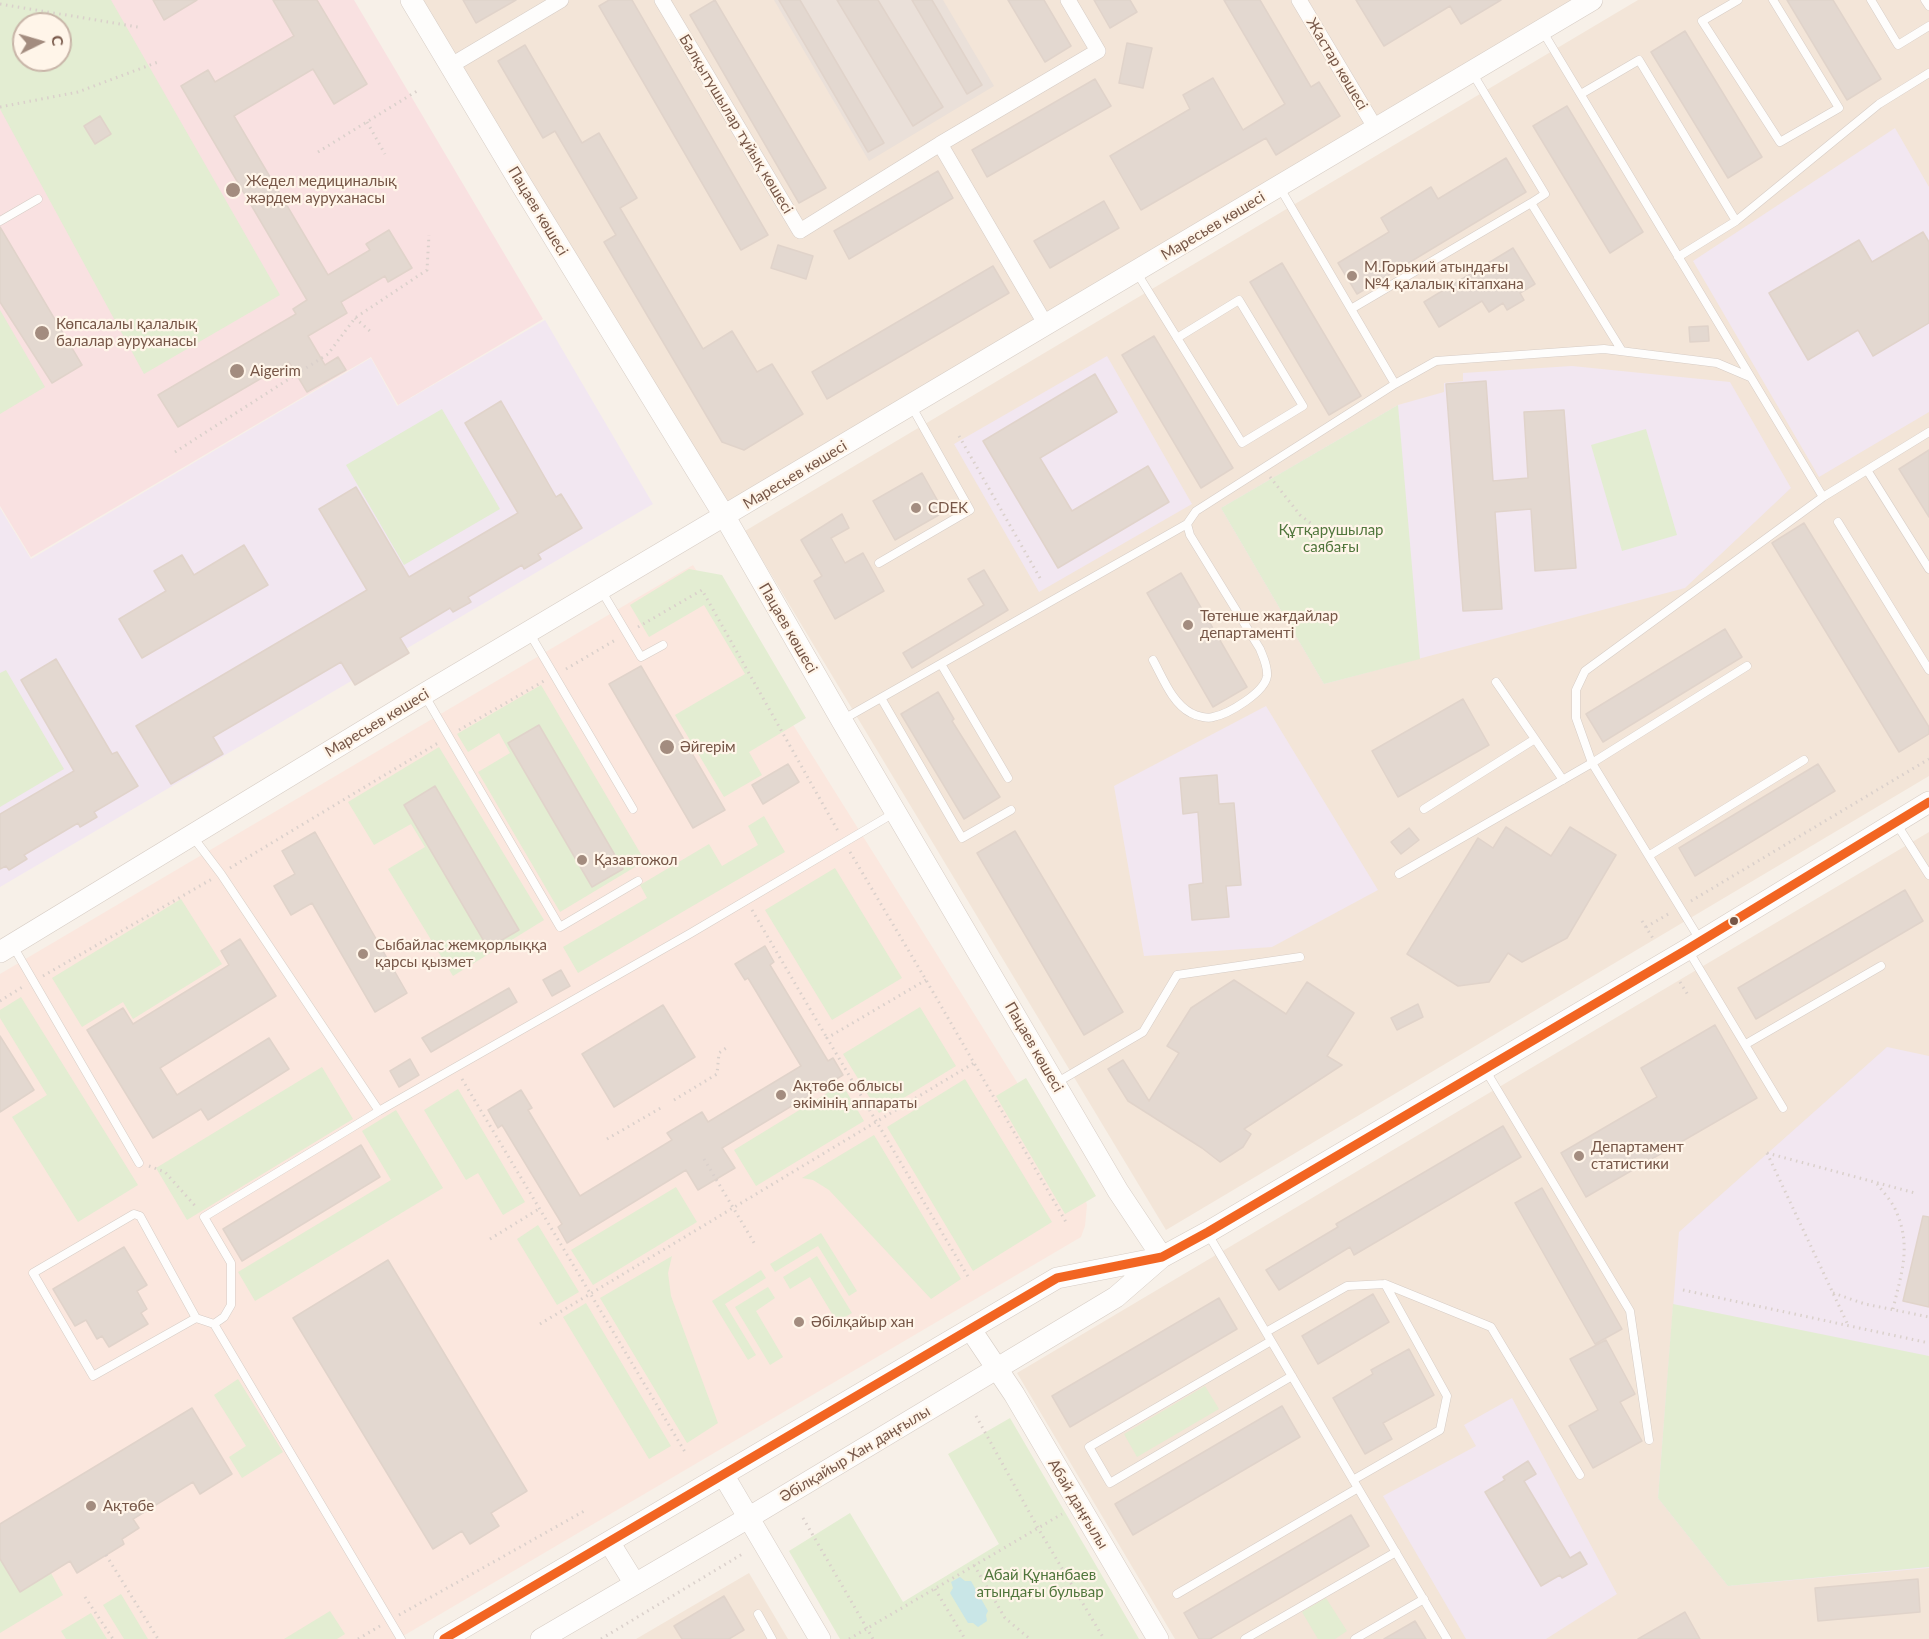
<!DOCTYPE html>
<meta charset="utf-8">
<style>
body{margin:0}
#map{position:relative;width:1929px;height:1639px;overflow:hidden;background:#f7f0e8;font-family:Lato,sans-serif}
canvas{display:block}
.north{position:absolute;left:12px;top:12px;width:60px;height:60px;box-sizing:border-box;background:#fff5e9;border:2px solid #c8b5a8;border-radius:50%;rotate:85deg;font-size:16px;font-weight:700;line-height:24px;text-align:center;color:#765647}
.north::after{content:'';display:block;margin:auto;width:21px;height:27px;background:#a38c7f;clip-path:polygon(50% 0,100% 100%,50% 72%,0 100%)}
</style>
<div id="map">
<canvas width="1929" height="1639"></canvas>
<div class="north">С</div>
</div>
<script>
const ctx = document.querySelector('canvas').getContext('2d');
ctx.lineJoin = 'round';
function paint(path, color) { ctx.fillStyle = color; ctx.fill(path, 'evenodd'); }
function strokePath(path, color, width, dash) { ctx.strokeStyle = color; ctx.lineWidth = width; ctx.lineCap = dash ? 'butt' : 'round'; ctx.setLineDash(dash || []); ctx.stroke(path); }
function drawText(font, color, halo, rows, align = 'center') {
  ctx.font = font + ' Lato,sans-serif'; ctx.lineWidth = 4.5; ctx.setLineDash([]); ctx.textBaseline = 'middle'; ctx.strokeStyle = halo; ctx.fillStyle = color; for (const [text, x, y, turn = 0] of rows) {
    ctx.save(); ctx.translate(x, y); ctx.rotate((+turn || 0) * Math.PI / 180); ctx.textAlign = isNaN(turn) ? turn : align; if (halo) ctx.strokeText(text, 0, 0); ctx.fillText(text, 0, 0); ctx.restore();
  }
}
paint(new Path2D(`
 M411,0H1592L725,517Z
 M1638,0H1929V776L1166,1230L745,531Z
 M1929,832V1639H1175L1017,1373Z
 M749,1573L788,1639H636Z`), '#f3e5d8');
paint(new Path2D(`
 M693,565L1082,1186L1087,1205L1085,1226L1081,1237L398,1639H0V974Z`), '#fbe7de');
paint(new Path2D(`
 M774,0H943L994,86L869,161Z`), '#eae0d9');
paint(new Path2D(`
 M1895,128L1929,187V412L1819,477L1693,261Z
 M545,320L653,504L0,887V508L31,559L371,358L397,406Z
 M1107,356L1192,504L1039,592L954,444Z
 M1572,366L1730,382L1791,488L1685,588L1324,684L1221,508L1398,405L1444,392V383L1463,381V373Z
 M1266,706L1378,890L1272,947L1144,956L1114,786Z
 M1887,1047L1929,1056V1568L1728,1586L1658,1498L1679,1232Z
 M1512,1398L1617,1594L1546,1639H1466L1383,1496L1476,1446L1464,1425Z`), '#f2e7f1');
paint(new Path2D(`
 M0,0H354L543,319L398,405L371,357L31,557L0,506ZM24,24H60V60H24Z`), '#f9e1e1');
paint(new Path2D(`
 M0,0H111L280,295L144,374L0,109ZM24,24H60V60H24Z
 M0,310L45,387L0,414Z
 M1398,405L1420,659L1324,684L1221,508Z
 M442,409L500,509L404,565L346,465Z
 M1646,429L1677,535L1622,551L1591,445Z
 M689,569L722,575L806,718L749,752L762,775L724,797L675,715L745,674L704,605L649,637L630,605Z
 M6,670L64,769L0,807V673Z
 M541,685L645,861L560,912L478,772L510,753L499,733L468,752L457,734Z
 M439,747L544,920L453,976L388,869L425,847L411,824L374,845L348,802Z
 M764,816L785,852L578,973L563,947L647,898L640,885L709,844L722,866L758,845L748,826Z
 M835,868L902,978L832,1020L765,910Z
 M181,899L222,964L133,1019L123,1002L82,1027L52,978Z
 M21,997L138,1185L78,1222L12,1117L47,1095L0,1018V1010Z
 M920,1007L956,1066L879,1113L843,1054Z
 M322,1067L353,1119L187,1220L156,1168Z
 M1026,1078L1096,1196L1065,1214L996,1096Z
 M965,1079L1052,1222L973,1271L887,1127Z
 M842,1084L864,1121L756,1186L734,1150Z
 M458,1089L525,1202L503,1215L478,1173L466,1180L424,1110Z
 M396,1110L443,1188L255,1301L238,1272L391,1180L362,1131Z
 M874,1135L961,1279L931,1299L829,1190L813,1180L802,1178Z
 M676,1187L697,1222L593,1285L571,1250Z
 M538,1225L579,1292L557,1305L517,1239Z
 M821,1233L857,1291L849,1296L818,1246L775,1272L770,1264Z
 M672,1256L668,1273L671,1296L718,1423L687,1443L600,1298Z
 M817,1256L852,1313L837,1322L810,1277L790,1289L783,1277Z
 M761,1270L766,1278L725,1304L756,1355L748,1360L712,1301Z
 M768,1287L775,1298L756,1311L783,1357L770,1365L735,1307Z
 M586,1303L671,1446L649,1459L563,1317Z
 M1673,1304L1929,1356V1567L1728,1586L1658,1498Z
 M238,1379L283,1452L242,1478L229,1457L246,1446L214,1395Z
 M1205,1386L1219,1409L1137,1457L1124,1434Z
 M1010,1418L1139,1639H840L789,1551L850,1513L903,1602L999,1544L948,1454Z
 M0,1559L20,1592L51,1573L63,1595L0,1633Z
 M121,1594L148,1639H124L103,1605Z
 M1326,1598L1347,1631L1335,1639H1318L1302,1612Z
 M330,1611L345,1634L337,1639H284Z
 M91,1613L107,1639H66L61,1631Z`), '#e3edd2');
paint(new Path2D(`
 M960,1577L965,1581H971L988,1611L986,1615L987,1621L978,1627L973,1623H968L950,1593L953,1588L951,1582Z`), '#c9e6e7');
const building = new Path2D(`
 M153,0H197L164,20Z
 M273,0H317L367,84L334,104L313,69L234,116L328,275L370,250L366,244L389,230L412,268L388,282L385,276L341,302L347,313L308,336L325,365L338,357L346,370L307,392L289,362L178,427L158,395L296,314L293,309L307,300L181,86L208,70L215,82L294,36Z
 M463,0H516L476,23Z
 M609,0H632L768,235L741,250L599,6Z
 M715,0L826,188L799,203L690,15Z
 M779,0H800L884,143L868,152Z
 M837,0H878L943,107L913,126Z
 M912,0H932L982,85L967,94Z
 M1008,0H1044L1071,46L1045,62Z
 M1094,0H1130L1137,12L1110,28Z
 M1224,0H1260L1311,87L1319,82L1340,116L1276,155L1266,138L1141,210L1110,156L1190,109L1183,95L1213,78L1243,130L1285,104Z
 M1356,0H1501L1461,24L1450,6L1384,46Z
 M1787,0H1833L1881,79L1847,100Z
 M1685,31L1762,157L1728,178L1651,52Z
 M1127,43L1152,48L1143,88L1119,83Z
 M525,45L582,143L599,133L637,198L620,208L703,349L732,331L757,372L772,364L803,414L744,450L722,442L604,242L616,235L555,131L543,138L498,61Z
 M1095,79L1111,106L987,177L972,150Z
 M1567,106L1643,232L1610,253L1533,126Z
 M100,116L111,134L95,144L84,126Z
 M1506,158L1526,192L1357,294L1338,263L1389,232L1381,218L1431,187L1438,199Z
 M938,171L953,198L849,259L834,231Z
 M1104,201L1119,228L1050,268L1034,241Z
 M0,227L82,365L52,383L0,302Z
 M1923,232L1929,242V323L1873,356L1858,330L1808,360L1769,293L1859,240L1872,262Z
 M778,245L813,256L806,279L771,268Z
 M1513,248L1535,284L1520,293L1524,300L1507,310L1503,303L1489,312L1482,301L1439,327L1424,302Z
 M1282,263L1361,396L1329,415L1250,282Z
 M993,266L1009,293L827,399L812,372Z
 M1708,326L1709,341L1690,342L1689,327Z
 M1154,336L1233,468L1201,488L1122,355Z
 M1095,374L1117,412L1040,458L1072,511L1148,466L1169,502L1058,568L983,441Z
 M1486,381L1493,481L1528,478L1524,412L1564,410L1576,568L1535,571L1531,509L1495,512L1502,609L1463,611L1446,384Z
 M501,401L556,497L561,494L582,528L538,554L541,559L524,569L522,565L468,597L471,602L453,612L450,608L400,638L409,653L355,685L341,662L213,737L223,754L171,784L136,726L367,590L319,509L356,487L409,577L518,513L465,423Z
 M1929,450V517L1899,469Z
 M922,473L944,512L895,540L873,501Z
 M842,514L849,528L831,538L845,563L863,553L884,591L835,619L814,581L822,576L801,540Z
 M1804,523L1929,727V734L1899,752L1772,543Z
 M244,545L268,585L142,658L119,619L166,591L154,571L182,555L194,575Z
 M984,570L1008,610L912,668L903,653L984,605L968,579Z
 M1181,573L1247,687L1213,707L1147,593Z
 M1725,629L1742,657L1603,742L1586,714Z
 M56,659L112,754L117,752L138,786L94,812L97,817L80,827L78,823L24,855L27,859L9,870L6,866L0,869V814L74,771L21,680Z
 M641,666L725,810L693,828L609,684Z
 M938,692L954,719L952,721L1000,797L964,819L901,714Z
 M1463,699L1489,745L1398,797L1372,751Z
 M539,725L623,869L592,887L508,743Z
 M788,764L799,782L763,804L752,785Z
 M1818,764L1835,791L1695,876L1679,848Z
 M1217,775L1219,804L1234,803L1241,885L1226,886L1229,917L1192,920L1189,885L1203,883L1198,812L1183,814L1180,778Z
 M435,786L519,930L488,948L404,805Z
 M1506,827L1551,856L1570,827L1616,855L1567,938L1522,962L1508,953L1489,982L1458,986L1407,954L1478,838L1493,848Z
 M1409,828L1419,840L1401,854L1391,842Z
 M1015,831L1123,1012L1084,1035L977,853Z
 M315,832L407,993L375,1012L312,903L291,915L274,886L295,874L282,851Z
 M1905,890L1923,921L1756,1019L1738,988Z
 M240,939L276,996L160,1068L177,1095L269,1038L289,1069L208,1120L201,1109L153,1138L87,1030L123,1008L133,1024L229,965L221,951Z
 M765,946L774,962L770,965L828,1061L833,1058L843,1075L722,1148L735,1168L698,1190L686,1170L567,1243L558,1227L562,1224L502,1125L498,1128L488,1110L521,1090L532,1108L528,1110L580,1196L672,1140L667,1133L702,1112L708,1122L801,1066L748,978L745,980L735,964Z
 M561,970L570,986L552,996L543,980Z
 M1234,980L1286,1014L1307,982L1354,1013L1327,1056L1342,1065L1244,1129L1251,1134L1243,1147L1220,1162L1202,1148L1128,1101L1108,1069L1123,1060L1149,1101L1179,1053L1167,1046L1191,1008Z
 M509,988L517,1002L431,1052L422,1038Z
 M1418,1004L1423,1017L1397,1030L1391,1018Z
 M663,1005L695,1057L614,1107L582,1054Z
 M1715,1025L1757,1098L1586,1197L1561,1153L1657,1097L1641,1068Z
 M0,1036L34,1090L0,1112Z
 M410,1059L419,1075L399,1087L390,1071Z
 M1503,1126L1521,1157L1354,1255L1350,1247L1279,1290L1266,1270L1338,1227L1336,1224Z
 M361,1145L380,1177L242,1261L223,1229Z
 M1542,1188L1622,1329L1595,1344L1515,1203Z
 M1923,1216L1929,1217V1307L1903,1301Z
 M124,1247L147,1285L137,1291L147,1309L141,1313L148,1324L109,1347L102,1336L97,1339L86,1320L75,1326L53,1289Z
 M388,1260L527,1491L491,1513L499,1526L470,1544L462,1531L433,1549L293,1318Z
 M1373,1294L1389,1322L1318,1364L1302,1336Z
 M1219,1298L1237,1329L1070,1427L1052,1396Z
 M1606,1340L1635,1394L1620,1402L1642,1441L1593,1468L1569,1426L1598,1410L1570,1359Z
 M1409,1349L1434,1395L1383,1423L1392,1439L1365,1454L1333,1398L1373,1374L1371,1370Z
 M1282,1406L1300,1437L1133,1535L1115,1504Z
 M192,1408L232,1474L200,1494L193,1482L133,1519L139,1528L122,1539L124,1544L77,1573L70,1561L20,1592L0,1559V1524Z
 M1528,1461L1536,1474L1524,1481L1570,1558L1580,1552L1587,1564L1562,1578L1560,1575L1541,1586L1485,1492L1505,1480L1503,1477Z
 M1351,1515L1369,1546L1210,1639H1199L1184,1613Z
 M1918,1579L1920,1612L1818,1621L1815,1588Z
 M724,1596L744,1630L729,1639H682L674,1626Z
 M1685,1612L1700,1639H1638Z
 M1415,1621L1426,1639H1384Z`);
paint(building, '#e3d8d0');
strokePath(building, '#e0d3ca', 1.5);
const lane = new Path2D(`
 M1738,0L1702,21L1780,142L1839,108L1773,0
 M1871,0L1898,45L1929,26
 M1925,0L1929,6
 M1543,32L1823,497L1929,432
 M1473,74L1545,194L1531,203L1622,351
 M1581,94L1639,60L1736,221
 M1280,188L1395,384L1436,361L1604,349L1717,363L1750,377
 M0,221L38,199
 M1678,257L1736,221L1879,104L1929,73
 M1137,273L1242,443L1303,406L1239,300L1177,338
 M1351,309L1531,203
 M1867,470L1929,569
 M1838,522L1929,670
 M879,563L970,510L912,407
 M601,590L641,657L663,645
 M530,634L633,809
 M1153,660C1163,678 1172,703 1191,713C1196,716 1208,719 1213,717C1229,714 1265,692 1267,676C1268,666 1263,657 1260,649L1190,535L1187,524L1196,511L1395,384
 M941,664L1008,778
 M1496,682L1563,780
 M425,696L560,927L638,881
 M881,698L962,838L1011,810
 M842,720L1187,524
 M1424,809L1535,739
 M1896,823L1929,875
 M193,837L221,874L379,1111
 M1650,855L1804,760
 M1399,874L1592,763L1576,718V690L1585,671L1823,497
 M1700,940L1592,763L1747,666
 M13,946L139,1163
 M1688,950L1783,1108
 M1746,1044L1881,966
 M1486,1071L1630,1311L1649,1440
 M1056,1083L1143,1032L1177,975L1300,957
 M1208,1234L1447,1639
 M1385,1284L1491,1327L1580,1475
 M196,1318L140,1216L134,1214L33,1273L93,1376L196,1318L214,1324L401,1639
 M214,1324L224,1317L231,1305V1263L204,1217L379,1111L691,933L894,813
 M1266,1332L1347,1286L1385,1284L1447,1396L1440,1430L1353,1480
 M1271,1341L1089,1447L1110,1483L1292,1376
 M1177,1594L1358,1488
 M758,1614L772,1639
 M1245,1639L1396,1552
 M1355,1639L1424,1599`);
const street = new Path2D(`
 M662,0L800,231L940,144L1098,51L1068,0
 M1299,0L1376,129
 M450,66L561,0
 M940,144L1046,325`);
const secondary = new Path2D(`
 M411,0L521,184L725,517L842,721L1118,1191L1162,1257
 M0,952L424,694L1592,0
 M971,1330L1014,1394L1158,1639
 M724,1476L820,1639
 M609,1542L635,1584
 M444,1639L1057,1278L1159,1258
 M541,1639L748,1518L1116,1297L1162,1257L1208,1232L1688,949L1929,802`);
strokePath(lane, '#d6ccc5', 9);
strokePath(street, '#d6ccc5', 16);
strokePath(secondary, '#d6ccc4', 22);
strokePath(new Path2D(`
 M0,4L138,27
 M0,107L78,92L158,62
 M367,122L385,154
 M318,152L417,91
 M355,318L370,331
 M959,436L1040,578
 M175,452L328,354L355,318L427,270L429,235
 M1270,477L1300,515L1313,525
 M638,627L702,590L838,831
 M566,669L617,639
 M459,730L544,681
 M850,852L926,980L1066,1222
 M230,868L438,743
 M1691,901L1929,759
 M752,910L827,1038
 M1642,921L1654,940
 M1646,927L1670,913
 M43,976L212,879
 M926,980L827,1038L970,1280
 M1680,982L1688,995
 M0,1001L24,986
 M462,1079L685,1452
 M674,1100L717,1074L719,1053L729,1046
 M607,1139L664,1106
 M1767,1153L1848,1325
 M1767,1153L1915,1193
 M704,1159L756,1246
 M149,1166L165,1172L197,1208
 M1877,1184C1883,1192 1892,1201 1896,1211C1912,1247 1901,1274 1893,1309
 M490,1239L539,1209
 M1683,1290L1929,1343
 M1833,1293L1865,1304L1929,1317
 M540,1324L974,1063
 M976,1416L1038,1528L1104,1639
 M803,1518L873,1639
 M106,1555L158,1639
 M974,1565L1005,1618L1030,1639
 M935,1589L965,1639
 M85,1597L113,1639
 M399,1615L586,1510
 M358,1639L380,1626
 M601,1639L744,1553
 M849,1639L1062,1514`), '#dad0cb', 3, [1.5, 4.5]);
strokePath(lane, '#fefdfc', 8);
strokePath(street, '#fefdfc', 15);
strokePath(secondary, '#fefdfc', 21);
strokePath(new Path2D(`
 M444,1639L1057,1278L1162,1257L1208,1232L1688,949L1929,802`), '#f26522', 9);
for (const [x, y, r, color] of [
 [233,190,8,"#a38c7f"],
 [1352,276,6,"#a38c7f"],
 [42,333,8,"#a38c7f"],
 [237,371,8,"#a38c7f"],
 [916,508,6,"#a38c7f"],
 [1188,625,6,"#a38c7f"],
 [667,747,8,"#a38c7f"],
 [582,860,6,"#a38c7f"],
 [1734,921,5,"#765647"],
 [363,954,6,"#a38c7f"],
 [781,1095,6,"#a38c7f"],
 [1579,1156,6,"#a38c7f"],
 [799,1322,6,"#a38c7f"],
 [91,1506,6,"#a38c7f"]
]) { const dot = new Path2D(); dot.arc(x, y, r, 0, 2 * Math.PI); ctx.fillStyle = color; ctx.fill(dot); strokePath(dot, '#fff5e9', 2); }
drawText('15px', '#765647', '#fff5e9', [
 ["Жастар көшесі",1337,64,59],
 ["Балқытушылар тұйық көшесі",736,124,59],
 ["Пацаев көшесі",538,211,59],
 ["Маресьев көшесі",1213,226,-31],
 ["Маресьев көшесі",795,475,-31],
 ["Пацаев көшесі",788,628,60],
 ["Маресьев көшесі",377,723,-31],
 ["Пацаев көшесі",1034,1047,60],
 ["Әбілқайыр Хан даңғылы",855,1454,-31],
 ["Абай даңғылы",1078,1504,59]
]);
drawText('15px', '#765647', '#fff5e9', [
 ["Жедел медициналық",246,181],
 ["жәрдем ауруханасы",246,198],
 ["М.Горький атындағы",1364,267],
 ["№4 қалалық кітапхана",1364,284],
 ["Көпсалалы қалалық",56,324],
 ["балалар ауруханасы",56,341],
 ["Aigerim",250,371],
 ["CDEK",928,508],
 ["Төтенше жағдайлар",1200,616],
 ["департаменті",1200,633],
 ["Әйгерім",680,747],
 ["Қазавтожол",594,860],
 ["Сыбайлас жемқорлыққа",375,945],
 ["қарсы қызмет",375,962],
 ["Ақтөбе облысы",793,1086],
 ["әкімінің аппараты",793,1103],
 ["Департамент",1591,1147],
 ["статистики",1591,1164],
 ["Әбілқайыр хан",811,1322],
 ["Ақтөбе",103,1506]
], 'left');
drawText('15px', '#50763c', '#fff5e9', [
 ["Құтқарушылар",1331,530],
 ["саябағы",1331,547],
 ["Абай Құнанбаев",1040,1575],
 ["атындағы бульвар",1040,1592]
]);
</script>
